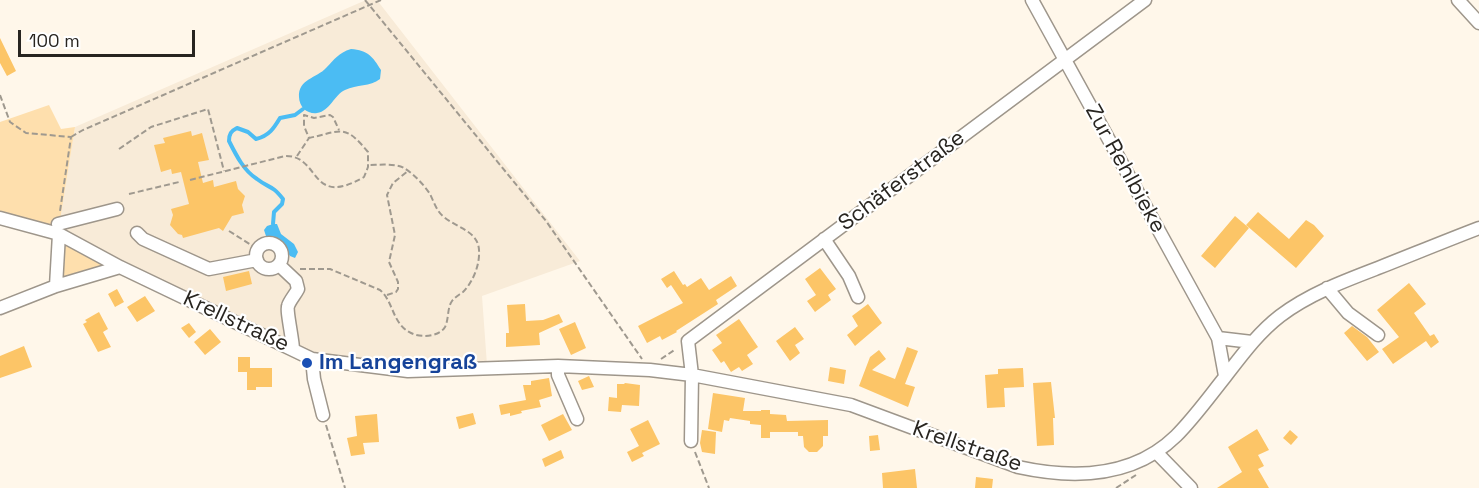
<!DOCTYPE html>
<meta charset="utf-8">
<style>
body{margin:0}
#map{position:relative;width:1479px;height:488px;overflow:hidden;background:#fff7ea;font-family:"Space Grotesk",sans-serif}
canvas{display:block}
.scale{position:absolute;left:18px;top:30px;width:177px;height:27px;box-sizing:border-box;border:3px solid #282520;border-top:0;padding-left:8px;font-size:18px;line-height:21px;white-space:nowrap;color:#282520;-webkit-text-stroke:4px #fff;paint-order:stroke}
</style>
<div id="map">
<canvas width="1479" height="488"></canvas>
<div class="scale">100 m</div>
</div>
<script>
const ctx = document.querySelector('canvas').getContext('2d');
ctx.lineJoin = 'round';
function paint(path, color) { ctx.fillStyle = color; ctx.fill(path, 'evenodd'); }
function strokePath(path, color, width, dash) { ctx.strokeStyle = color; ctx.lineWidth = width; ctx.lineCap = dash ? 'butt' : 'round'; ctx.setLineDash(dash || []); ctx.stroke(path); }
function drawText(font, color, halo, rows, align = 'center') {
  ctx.font = font + ' "Space Grotesk",sans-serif'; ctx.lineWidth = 4.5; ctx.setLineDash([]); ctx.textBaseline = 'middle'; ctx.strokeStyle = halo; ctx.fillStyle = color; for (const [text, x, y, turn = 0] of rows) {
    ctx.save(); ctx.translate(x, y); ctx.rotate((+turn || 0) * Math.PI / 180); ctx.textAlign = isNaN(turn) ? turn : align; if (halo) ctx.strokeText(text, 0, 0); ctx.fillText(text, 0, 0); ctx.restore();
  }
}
paint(new Path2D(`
 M366,0H377L580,261L482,296L487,365L408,370L314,356L58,233L75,127Z`), '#f8ebd8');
paint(new Path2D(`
 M49,105L61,129L75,127L58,233L121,261L55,284L57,233L0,215V122Z`), '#fedfad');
paint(new Path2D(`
 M351,49C368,50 373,57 381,70L380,79C370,87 357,84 345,90C334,95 330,111 317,113C313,114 307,112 304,109C301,106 299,101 299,97C298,79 317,78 326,68C335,59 338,53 351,49Z
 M273,224H277L281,234L294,244L298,252L295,258L290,256L279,239L266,236L264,230L267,226Z`), '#4bbcf3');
strokePath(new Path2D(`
 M273,224L274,212L282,204L283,199C271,184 270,189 257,179C244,171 236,155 229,141C229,134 231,131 237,128L248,132L256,139C269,136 274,128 280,118L295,115L303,109`), '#4bbcf3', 4);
paint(new Path2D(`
 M0,38L16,71L7,76L0,63Z
 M191,131L192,136L202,133L209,160L198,162L203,183L213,180L214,187L236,181L238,189L245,196L242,205L244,213L232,216L223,231L219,228L183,238L182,235L178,234L170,225L173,215L171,209L189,204L181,172L172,174L171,169L161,172L154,145L165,143L163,138Z
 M1258,212L1289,239L1306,220L1314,225L1324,236L1296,268L1246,225Z
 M1235,216L1249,228L1215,268L1201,256Z
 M820,268L836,289L828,295L831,300L815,312L807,301L816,295L805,279Z
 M249,271L252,284L226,291L223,277Z
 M674,271L683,285L685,284L687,287L701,278L709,290L731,276L737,286L716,300L718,304L676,331L677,332L662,340L660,336L647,343L638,326L683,303L671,285L667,288L661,279Z
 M1409,283L1426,304L1414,313L1430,336L1434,334L1439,342L1431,348L1426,341L1393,364L1382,349L1399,337L1377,310Z
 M117,289L124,302L115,307L108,294Z
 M145,296L155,311L137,322L127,307Z
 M525,304L526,321L543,320L559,314L563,322L539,333L540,345L506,347V333H509L507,305Z
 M868,304L882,323L855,346L847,335L858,326L852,316Z
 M99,312L108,329L103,332L111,347L98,352L83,324L87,322L85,320Z
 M739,319L758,347L747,355L753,364L742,371L739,367L731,372L724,361L721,363L712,350L722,343L716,335Z
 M575,322L586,348L571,355L559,329Z
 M189,323L196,332L189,338L181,328Z
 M1352,326L1367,337L1379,352L1367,361L1344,333Z
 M795,327L804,339L795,345L800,353L790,361L776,341Z
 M210,329L221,342L205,355L194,342Z
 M24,346L32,367L0,378V356Z
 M907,347L918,351L905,384L915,387L908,407L859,386L870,357L879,350L886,359L872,370L895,379Z
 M238,357H250V368H272V387H256V390H247V372H238Z
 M830,367L846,370L844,384L828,381Z
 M1023,368L1024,387L1004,388L1005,407L987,408L985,375L998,374V369Z
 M589,376L594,387L582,390L578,381Z
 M549,378L552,396L539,400L541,407L521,411L522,413L510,416V413L501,415L499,405L526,400L523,385H531V381Z
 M1051,382L1055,418H1053L1054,445L1037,446L1033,383Z
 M625,383L640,385L639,406L622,405L621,412L608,411L609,397L617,398V384H624Z
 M713,393L745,398L743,411H761V414V410H770V414L786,415L787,421L828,420V436H823V446L817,452H809L804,447L803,436H798V432H770V438H761V425L750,424V421L730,418L729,421L724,420L722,432L708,429Z
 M473,413L476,424L459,429L456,417Z
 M377,414L379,442L363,443L365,454L351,456L347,438L357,436L355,416Z
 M563,414L572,430L549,441L541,425Z
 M648,420L660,444L642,453L644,456L632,462L627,452L639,446L630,429Z
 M1257,429L1269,450L1258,455L1264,466L1258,469L1269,488H1217L1242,472L1228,447Z
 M702,430L716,432L715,454L702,452L700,443Z
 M1290,430L1298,437L1291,445L1283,438Z
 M878,435L880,450L870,451L869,436Z
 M561,450L564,458L545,467L542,459Z
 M915,469L917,488H883L882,473Z
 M976,477L993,479L992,488H975Z`), '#fcc567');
const minor = new Path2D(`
 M1032,0L1218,338L1225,376
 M1458,0L1479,23
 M0,218L59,234L120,267L312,359L408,371L558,366L650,370L692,375L851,405L1018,467C1073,479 1133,478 1176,436C1194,418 1209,397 1225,377C1242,355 1258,333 1280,316C1309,294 1344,281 1378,268C1411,255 1445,241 1479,228
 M58,224L117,209
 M137,233L143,239L209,269L257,260
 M824,239L849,276L858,297
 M256 256a13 13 0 1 1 26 0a13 13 0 1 1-26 0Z
 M279,265L296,281L298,289C295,295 290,300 288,306C286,309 293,341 293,349
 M56,286L59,234
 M1327,288L1348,313L1378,335
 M0,308L56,286L120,267
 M1218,338L1252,342
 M312,359L314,379L323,415
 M558,366V375L577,419
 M691,441L692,375L688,341L1145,0
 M1156,452L1191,488`);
strokePath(minor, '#9e968b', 15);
strokePath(new Path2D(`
 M365,0L546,221L642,359
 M0,95L10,122L26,133L71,137L60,211
 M71,137L83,130L381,0
 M119,149L151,127L208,109L224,171
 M297,156L309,138
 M190,180L285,156C321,155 309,209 364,177L368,167V152C344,123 342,131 309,138L304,126V115L314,118L330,115L333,117L339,130
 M129,194L179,182
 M229,231L256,248
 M300,269H330L380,290C394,302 392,324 411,333C421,338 439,337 445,327C449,319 447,308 452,301C455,297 459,295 463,292C473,282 480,265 479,250C478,231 457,228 444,217C437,212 434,202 430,194C424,185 414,174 404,168C394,163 379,165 368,165
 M387,295L396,292L398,289V282L389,262L395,235L387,195L393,183L408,171
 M661,359L676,349
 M326,425L345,488
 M695,452L709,488
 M1116,488L1136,475`), '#9f998f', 2, [6, 3]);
strokePath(minor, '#fff', 12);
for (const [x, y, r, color] of [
 [307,363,6,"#1a4fb4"]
]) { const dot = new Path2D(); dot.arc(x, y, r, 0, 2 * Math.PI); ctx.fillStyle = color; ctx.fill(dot); strokePath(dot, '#fff', 2); }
drawText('22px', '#282520', '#fff', [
 ["Zur Rehlbieke",1125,169,61],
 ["Schäferstraße",902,181,-37],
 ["Krellstraße",236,322,25],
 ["Krellstraße",967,447,19]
]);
drawText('bold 22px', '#164399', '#fff', [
 ["Im Langengraß",319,363]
], 'left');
</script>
